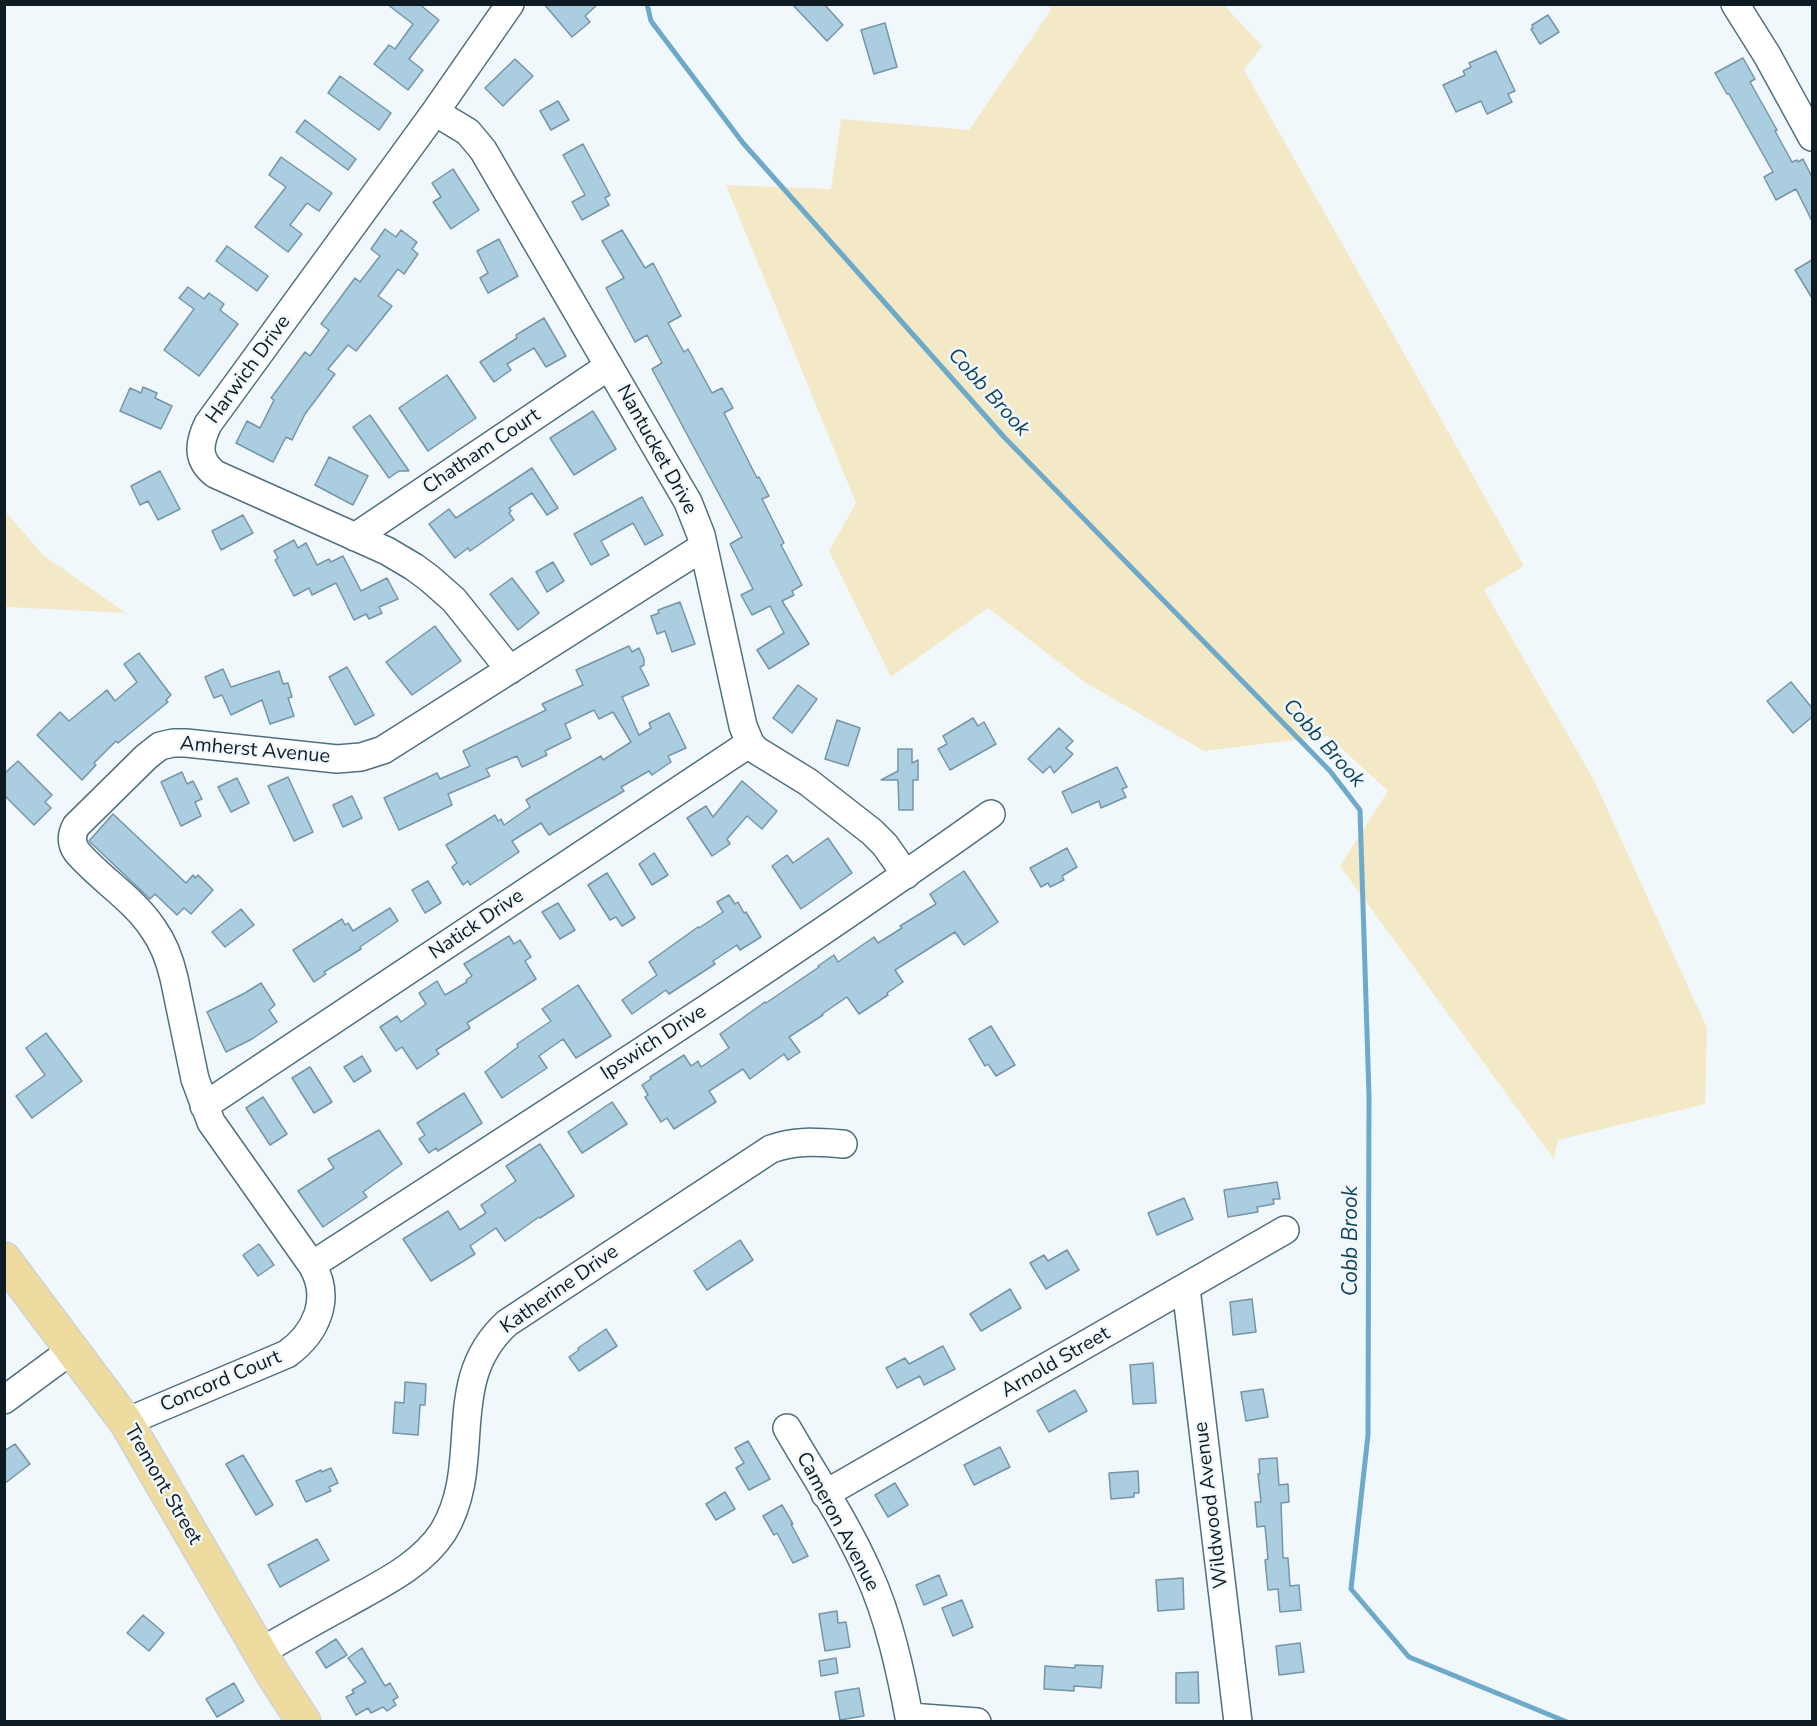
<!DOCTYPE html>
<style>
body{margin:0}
#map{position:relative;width:1817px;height:1726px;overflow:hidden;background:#f1f8fc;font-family:"Nunito Sans",sans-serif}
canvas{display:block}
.frame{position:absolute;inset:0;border:6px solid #0f1b22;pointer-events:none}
</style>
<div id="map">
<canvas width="1817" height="1726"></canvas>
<div class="frame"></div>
</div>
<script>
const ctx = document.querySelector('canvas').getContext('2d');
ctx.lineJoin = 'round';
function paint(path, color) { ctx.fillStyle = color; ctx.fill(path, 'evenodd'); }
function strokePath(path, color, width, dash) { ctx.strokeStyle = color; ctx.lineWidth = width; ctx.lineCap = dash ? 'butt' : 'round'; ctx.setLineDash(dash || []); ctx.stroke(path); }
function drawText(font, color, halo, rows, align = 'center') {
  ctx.font = font + ' "Nunito Sans",sans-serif'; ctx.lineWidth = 5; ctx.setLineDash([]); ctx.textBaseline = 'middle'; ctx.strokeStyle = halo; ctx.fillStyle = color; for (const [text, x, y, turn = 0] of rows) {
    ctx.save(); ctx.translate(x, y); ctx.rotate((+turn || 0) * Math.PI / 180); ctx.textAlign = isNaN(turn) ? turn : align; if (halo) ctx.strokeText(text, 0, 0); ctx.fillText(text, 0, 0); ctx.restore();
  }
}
paint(new Path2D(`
 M1048,5H1224L1262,46L1244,70L1524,566L1484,590L1594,780L1707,1028L1705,1104L1558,1140L1554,1159L1340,866L1388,791L1328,736L1204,751L1086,683L988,608L891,677L829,551L856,503L726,185L831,189L841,119L969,130L1051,10Z
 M5,511L43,555L126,613L7,607L4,603Z`), '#f4e9c6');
strokePath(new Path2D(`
 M647,4L651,21L743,143L1004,437L1330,771L1360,810L1369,1096L1368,1435L1351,1589L1409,1657L1567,1722`), '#6ea9c9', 5);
const building = new Path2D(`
 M387,4H419L439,20L409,59L423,70L408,90L374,64L389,45L395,49L413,24Z
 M544,4H598L585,16L590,22L572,37Z
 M792,4H824L843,25L827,41Z
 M1548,15L1559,32L1540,44L1531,29L1533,28L1532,25Z
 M885,23L897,67L874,74L861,30Z
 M1496,51L1515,91L1508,94L1512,102L1487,114L1481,101L1456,112L1443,85L1465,75L1463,71L1471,67L1469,63Z
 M1743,58L1755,79L1750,82L1777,130L1775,131L1792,162L1797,160L1798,162L1803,159L1812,177V221L1796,189L1776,200L1764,177L1773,172L1729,94H1727L1715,73Z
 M515,59L533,76L503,106L485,88Z
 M340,76L391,113L379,130L328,93Z
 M558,101L569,120L551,130L540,111Z
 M305,120L356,159L348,170L296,132Z
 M583,144L610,195L605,198L609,205L582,220L572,202L585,195L563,155Z
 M281,157L332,193L319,211L307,203L290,225L302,234L288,252L255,227L286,187L269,175Z
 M453,169L479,210L451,229L433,202L441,197L432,183Z
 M385,229L396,237L401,230L417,242L412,249L418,254L404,274L398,269L378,296L392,306L356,351L348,345L328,369L335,374L305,414L292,440L286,437L273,462L236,443L247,421L260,428L274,400L271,398L305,352L310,356L329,330L321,324L355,278L360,282L380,256L371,249Z
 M622,230L645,268L653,263L681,316L668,323L684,352L688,349L712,393L722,388L733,408L724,413L757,478L759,477L769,496L762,499L784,543L781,545L802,585L792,591L794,595L782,601L809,644L769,669L757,650L784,633L770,606L752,615L741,595L753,589L730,544L742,537L652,369L662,363L647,335L635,342L606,288L624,278L602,241Z
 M499,239L518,276L488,293L480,278L488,273L477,251Z
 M227,246L268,276L257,291L216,261Z
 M1812,260V298L1795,270Z
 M188,287L204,299L209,293L224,304L220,310L238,324L199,376L164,350L194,309L179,298Z
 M544,318L566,356L546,367L534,348L507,364L511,370L494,382L480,362L517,338L516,335Z
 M447,375L476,418L428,451L399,408Z
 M143,387L157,393L155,398L172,406L161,429L120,411L130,388L141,393Z
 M593,411L616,449L574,475L550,438Z
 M370,415L409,471H399L389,478L353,427Z
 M329,457L368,476L353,505L315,485Z
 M532,468L558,508L547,515L532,493L509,508L511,511L509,513L514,520L470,551L468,548L455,558L429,524L449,509L456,518Z
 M160,471L180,509L158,520L148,501L140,505L131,486Z
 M642,497L663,535L645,545L633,523L601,541L609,555L591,565L574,534Z
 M243,515L253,533L221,550L212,531Z
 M294,540L298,548L306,543L317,565L329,559L331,562L343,556L361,591L387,578L398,599L379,607L382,613L369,619L366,614L354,620L336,583L312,595L309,588L294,596L275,560L278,558L274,551Z
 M553,562L564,581L547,592L536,572Z
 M512,578L539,613L518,630L490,594Z
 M680,602L695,644L672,652L665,631L657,634L651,616L659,613L658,610Z
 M435,626L461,661L412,695L386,662Z
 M629,646L632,652L639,648L644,659V665L640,667L649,685L622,697L639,735L651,728L649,723L669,713L686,748L668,756L671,762L652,775L649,771L621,787L624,791L549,835L541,823L512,841L519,852L470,885L468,881L463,885L452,867L457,863L446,845L495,815L498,821L501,819L504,825L530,807L526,800L601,756L603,760L631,742L613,712L599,719L594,710L565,724L571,738L545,751L547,755L522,767L517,756L486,769L490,776L448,794L452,805L399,830L384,798L437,773L440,779L470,766L463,751L546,710L542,704L583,685L576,670Z
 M139,653L171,695L166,700L168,702L118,743L116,741L94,763L96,765L82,780L37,735L60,712L69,721L107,690L115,701L137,682L124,664Z
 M347,667L374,715L355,725L329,677Z
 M223,669L231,687L279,671L283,684L288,683L292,697L288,698L294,716L270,724L262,700L231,715L222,695L214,698L205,677Z
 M1791,682L1812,708V717L1793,733L1767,701Z
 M798,685L817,699L792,733L773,718Z
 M973,718L978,726L984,722L996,744L950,770L938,749L947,744L943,736Z
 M837,720L860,728L848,766L825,759Z
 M1059,728L1073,741L1066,748L1073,754L1054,773L1050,766L1043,773L1028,759Z
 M898,749H912V763L918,760V780H913V810H899L898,780H881L898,771Z
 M18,761L52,795L45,802L51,808L34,825L4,795V774Z
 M1117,767L1127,787L1122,789L1126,797L1101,808L1099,801L1072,813L1062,792Z
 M182,772L187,784L193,781L202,799L195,802L201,816L181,826L161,782Z
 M288,777L313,832L294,841L268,786Z
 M237,778L249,803L231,812L218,787Z
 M742,781L777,811L762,829L747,816L727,839L730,844L712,856L687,818L706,806L713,817Z
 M352,796L362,818L343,827L333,805Z
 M113,814L186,883L193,875L195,878L198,875L213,890L191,914L184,908L177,915L155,894L150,899L89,841Z
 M828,838L852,873L801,909L772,866L787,855L793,863Z
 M1067,848L1077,867L1062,876L1064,880L1050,887L1048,883L1041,887L1030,868Z
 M654,853L668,875L652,885L639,864Z
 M964,871L998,922L964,945L955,932L895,970L903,982L887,993L888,995L859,1014L847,997L822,1014L823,1015L789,1037L800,1052L788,1060L784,1054L750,1079L743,1069L709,1091L716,1102L674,1129L667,1118L661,1122L645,1097L648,1095L642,1085L651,1079L650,1077L684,1055L691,1066L698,1061L701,1067L729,1048L720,1034L765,1002L766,1003L819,967L818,966L834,955L838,962L874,937L878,943L902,928L900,926L936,904L930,894Z
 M607,873L635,918L622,926L616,917L610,920L588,885Z
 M428,881L441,903L425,913L412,890Z
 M729,895L735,904L738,902L744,913L746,912L761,937L740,950L737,945L713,961L715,964L669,994L666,990L632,1014L622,1000L657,975L649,962L698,927L699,928L723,912L717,902Z
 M558,903L575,930L560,939L542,912Z
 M390,908L398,921L360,947L361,949L324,972L326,974L314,982L293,950L342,919L345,925L348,923L353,931Z
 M241,909L254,925L225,947L212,932Z
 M509,936L514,944L520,940L531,957L525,961L536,979L467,1023L470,1028L436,1050L439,1054L417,1069L402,1047L396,1051L380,1027L397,1016L401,1022L426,1004L419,993L437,981L445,995L467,982L466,980L472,976L464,964Z
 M261,983L275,1005L269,1010L277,1022L252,1039L226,1052L207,1012L245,993Z
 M578,985L611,1036L576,1058L563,1039L539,1056L547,1068L502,1098L485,1072L518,1047L517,1044L551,1021L542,1009Z
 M991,1026L1015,1065L996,1076L988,1064L985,1066L969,1039Z
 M46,1033L82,1081L32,1118L16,1096L45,1075L26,1048Z
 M362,1056L371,1071L354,1082L344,1067Z
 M310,1067L332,1102L314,1113L292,1078Z
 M464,1093L482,1123L438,1151L436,1148L429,1153L419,1139L425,1135L417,1123Z
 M263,1097L287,1134L270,1145L246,1108Z
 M612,1102L627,1124L582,1153L568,1132Z
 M379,1130L402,1164L363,1192L367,1197L323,1227L298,1191L334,1168L328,1159Z
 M540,1144L574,1196L540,1218L539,1217L505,1241L496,1228L470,1246L475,1254L431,1281L403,1239L448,1211L460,1230L486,1213L481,1205L516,1181L506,1166Z
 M1277,1182L1280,1199H1273L1274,1204L1257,1207L1258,1212L1228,1217L1224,1190Z
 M1184,1198L1193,1219L1157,1235L1148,1213Z
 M740,1240L753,1260L707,1290L694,1271Z
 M259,1244L274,1265L258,1276L243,1255Z
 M1067,1250L1079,1270L1046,1289L1030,1263L1044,1255L1048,1261Z
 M1010,1289L1021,1308L981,1331L970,1314Z
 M1252,1299L1256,1332L1233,1335L1230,1302Z
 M606,1329L617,1346L579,1371L569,1357L579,1350L578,1348Z
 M943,1346L955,1369L924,1385L920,1376L897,1388L886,1368L905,1358L909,1364Z
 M1153,1363L1156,1403L1133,1404L1130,1365Z
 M405,1382L426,1384L425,1405H420L418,1435L393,1433L395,1402L404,1403Z
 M1263,1389L1268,1417L1246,1421L1241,1392Z
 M1075,1390L1087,1411L1049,1432L1037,1411Z
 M748,1441L770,1479L749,1490L736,1468L744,1463L735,1448Z
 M15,1444L30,1464L4,1484V1451Z
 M1000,1447L1010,1467L974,1485L964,1465Z
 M243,1455L273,1505L256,1515L226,1464Z
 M1277,1458L1279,1485L1288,1484L1289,1502L1281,1503L1283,1558H1288L1290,1586L1299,1585L1301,1610L1280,1612L1278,1589L1268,1590L1265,1560L1268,1559L1265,1526L1257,1527L1255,1502H1261L1258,1474H1260L1259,1459Z
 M331,1468L338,1483L329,1487L331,1491L306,1502L296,1481L321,1470L322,1472Z
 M1138,1471L1139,1493H1134V1497L1111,1499L1109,1473Z
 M895,1483L908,1505L888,1517L875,1495Z
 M725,1492L735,1509L716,1520L706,1504Z
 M782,1505L793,1524H791L808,1556L793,1563L777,1533L774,1535L763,1516Z
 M317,1539L329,1560L280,1587L268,1565Z
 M939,1575L947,1595L924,1605L916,1585Z
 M1183,1578L1184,1609L1158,1611L1156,1580Z
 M962,1600L973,1627L953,1636L942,1608Z
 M837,1611L838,1623L846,1622L850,1647L825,1651L819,1614Z
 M143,1615L164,1633L149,1651L127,1633Z
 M336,1639L347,1655L326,1668L316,1652Z
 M1300,1643L1304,1672L1279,1675L1276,1646Z
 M362,1648L385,1686L390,1683L398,1697L393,1700L396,1705L387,1711L383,1707L371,1713L368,1708L356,1715L346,1697L354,1693L352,1690L366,1682L348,1658Z
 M836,1658L838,1673L821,1676L819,1661Z
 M1075,1665L1103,1666L1101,1688L1074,1686V1691L1044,1689L1045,1666L1075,1668Z
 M1198,1672L1199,1703H1176V1673Z
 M234,1683L244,1701L217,1717L206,1699Z
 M859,1688L864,1716L840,1720L835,1692Z`);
paint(building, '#abcde0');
strokePath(building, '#7595a8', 1.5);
const minor = new Path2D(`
 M1735,4L1767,55L1812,137
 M435,112L468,132L483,150L688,502L701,535L743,726L750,743L756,750L808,782L872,832L885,845L906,875
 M355,537L609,366
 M510,670L454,600L429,578L414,567L387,551L215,474C196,459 199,443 208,424L435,112L510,4
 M204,1106L750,743
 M312,1265C540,1117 770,972 991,814
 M1186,1288L1238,1722
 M4,1400L73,1349
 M126,1422L287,1354C316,1333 332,1299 312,1265L211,1122L195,1079L174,978C170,961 164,944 154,930C134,899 101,880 77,852C71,844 71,835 76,826L146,757L160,746L173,743H186L337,759L361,757L383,750L703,547
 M787,1428C814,1475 846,1522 868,1572C889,1617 901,1673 910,1722
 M825,1494L1285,1230
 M260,1652C288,1636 316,1620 344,1605C379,1585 420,1567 443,1532C485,1463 442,1382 507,1323L771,1149C795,1140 817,1142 843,1144
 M910,1717L977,1722`);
const major = new Path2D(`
 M4,1259L126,1422L274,1676L304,1722`);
strokePath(minor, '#507081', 30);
strokePath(major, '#cfd1d3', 36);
strokePath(minor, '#fff', 27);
strokePath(major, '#eedba0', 33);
drawText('20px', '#0f1b22', '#f1f8fc', [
 ["Harwich Drive",249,370,-54],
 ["Nantucket Drive",656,450,61],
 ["Chatham Court",482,452,-34],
 ["Amherst Avenue",255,751,5],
 ["Natick Drive",477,925,-34],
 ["Ipswich Drive",654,1043,-33],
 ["Katherine Drive",560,1290,-35],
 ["Arnold Street",1056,1363,-30],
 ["Concord Court",221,1382,-23],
 ["Tremont Street",162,1485,60],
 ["Wildwood Avenue",1212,1505,-97],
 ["Cameron Avenue",837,1522,62]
]);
drawText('italic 21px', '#14445b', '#f1f8fc', [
 ["Cobb Brook",988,393,48],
 ["Cobb Brook",1323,744,48],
 ["Cobb Brook",1352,1241,-90]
]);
</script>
